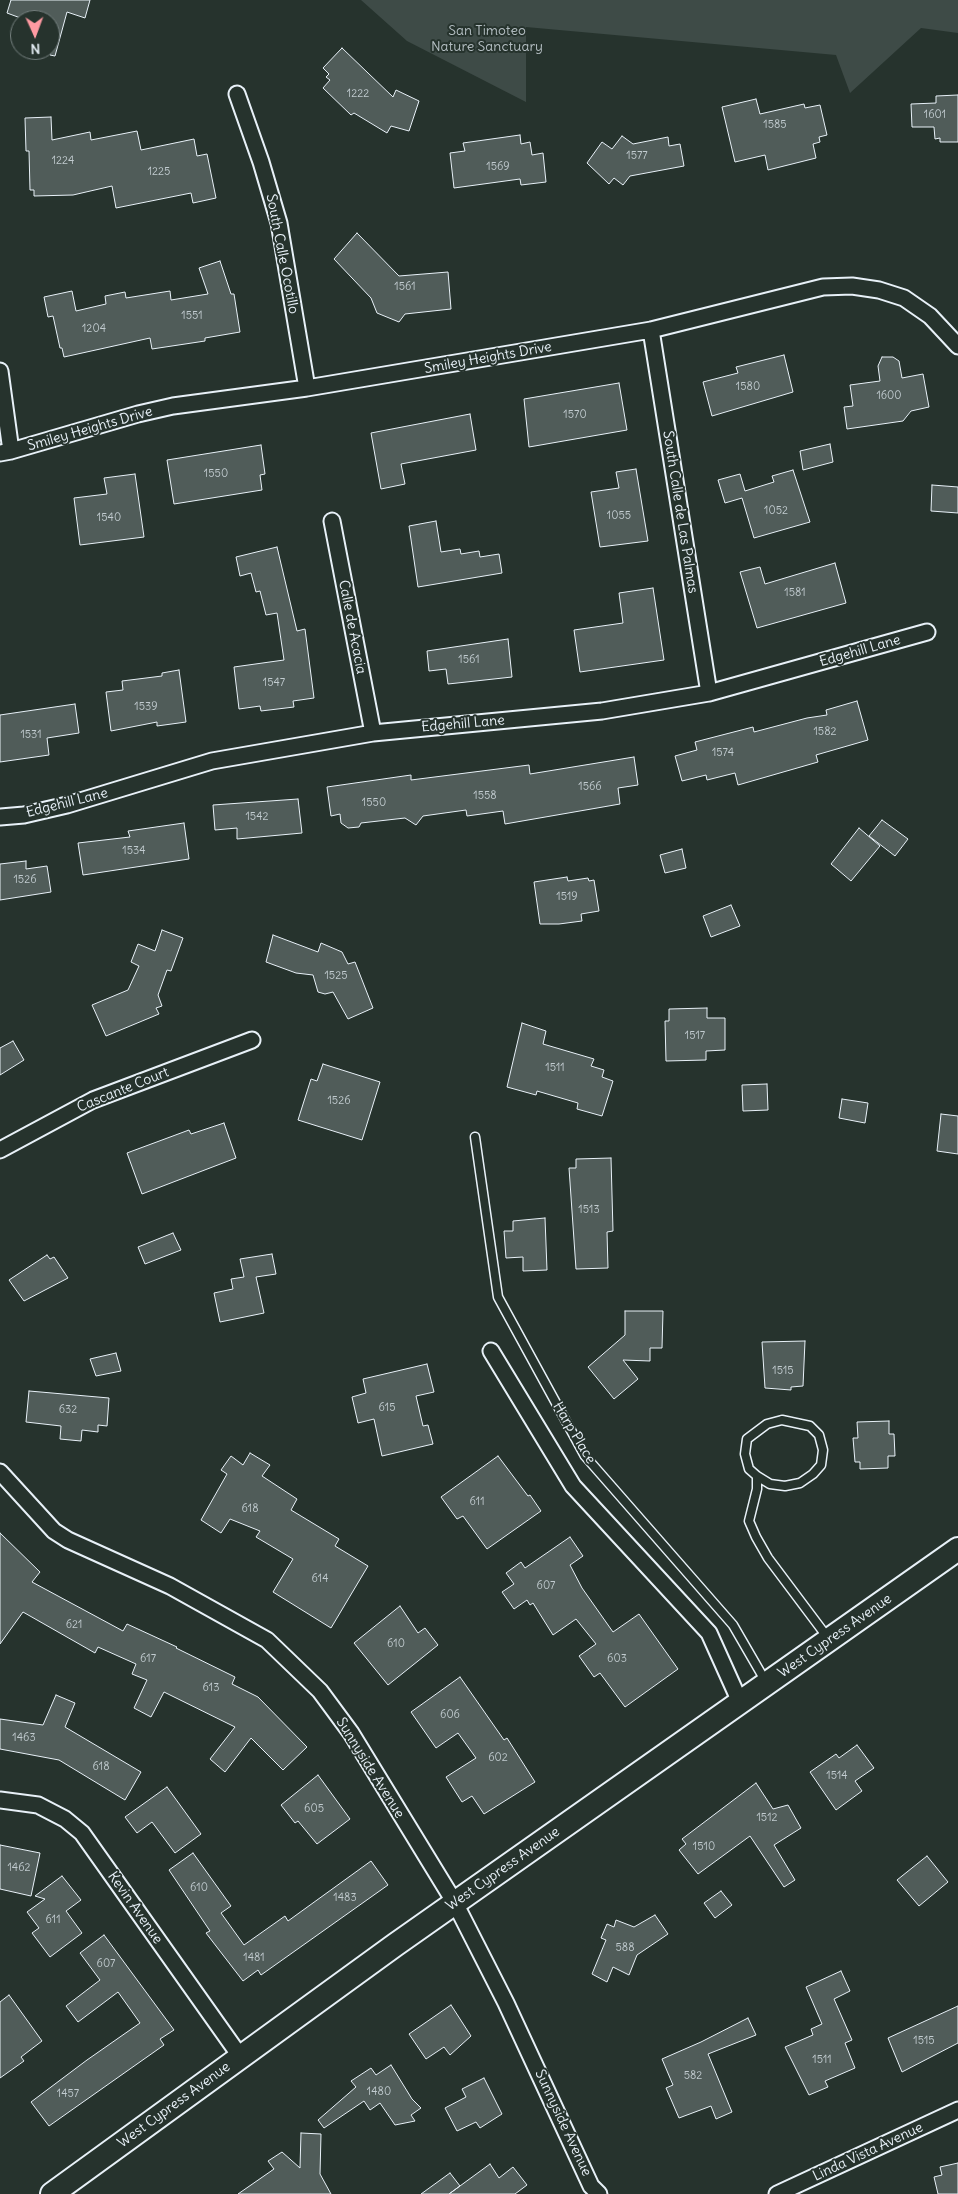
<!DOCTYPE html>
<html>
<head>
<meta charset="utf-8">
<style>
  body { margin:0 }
  #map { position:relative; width:958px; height:2194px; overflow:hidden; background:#26332d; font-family:Delius,sans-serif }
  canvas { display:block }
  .north { position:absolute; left:10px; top:10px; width:50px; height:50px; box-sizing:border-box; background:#26332d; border:1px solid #747f7e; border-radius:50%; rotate:178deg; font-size:14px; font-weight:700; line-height:20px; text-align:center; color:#e8f1f8 }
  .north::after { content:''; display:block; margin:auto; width:18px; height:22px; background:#ff9aa2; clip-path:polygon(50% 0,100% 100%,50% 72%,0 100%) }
</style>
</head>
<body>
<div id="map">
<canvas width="958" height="2194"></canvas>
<div class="north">N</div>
</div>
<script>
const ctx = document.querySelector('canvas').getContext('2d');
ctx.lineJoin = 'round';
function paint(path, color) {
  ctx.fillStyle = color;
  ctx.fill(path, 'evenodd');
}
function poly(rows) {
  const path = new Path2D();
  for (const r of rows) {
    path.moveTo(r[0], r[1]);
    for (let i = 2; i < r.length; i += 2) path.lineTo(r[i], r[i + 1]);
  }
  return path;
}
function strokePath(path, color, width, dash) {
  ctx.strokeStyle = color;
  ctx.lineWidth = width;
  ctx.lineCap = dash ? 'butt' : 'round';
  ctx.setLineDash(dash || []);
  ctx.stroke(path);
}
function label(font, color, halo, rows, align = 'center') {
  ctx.font = font + ' Delius,sans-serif';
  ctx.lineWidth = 4;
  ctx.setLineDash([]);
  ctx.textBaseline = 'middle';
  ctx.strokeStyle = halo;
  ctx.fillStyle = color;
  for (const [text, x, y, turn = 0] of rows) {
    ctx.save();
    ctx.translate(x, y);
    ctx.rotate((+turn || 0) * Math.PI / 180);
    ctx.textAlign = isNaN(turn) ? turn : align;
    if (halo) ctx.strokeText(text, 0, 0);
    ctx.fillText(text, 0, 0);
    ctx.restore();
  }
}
paint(poly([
  [361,0,958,0,958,33,921,28,850,93,836,55,526,27,526,102,407,41]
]), '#3e4b47');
const building = poly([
  [11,0,90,0,85,18,67,12,55,56,50,55,50,20,26,20,7,13,11,0],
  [342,48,393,97,396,90,419,101,409,131,391,126,387,133,354,113,351,115,323,88,330,80,326,77,329,74,323,68,342,48],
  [958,95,958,142,940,142,940,138,935,139,934,127,912,127,911,104,936,103,936,96,958,95],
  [756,99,760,114,804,104,805,108,820,105,827,135,819,137,820,142,813,144,816,158,768,170,765,155,735,162,722,107,756,99],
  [51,117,52,140,90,132,91,140,137,131,141,150,194,139,197,156,207,154,216,198,193,203,191,193,116,208,112,186,73,195,34,196,34,190,30,190,29,151,26,151,25,118,51,117],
  [520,135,521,144,530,142,532,155,543,153,546,182,521,185,520,179,454,188,450,153,465,151,463,143,520,135],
  [622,136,633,144,668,137,669,146,680,144,684,166,630,176,623,185,614,178,609,184,587,163,602,142,612,149,622,136],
  [357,233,399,276,448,272,451,309,405,314,399,322,377,313,371,298,334,259,357,233],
  [220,261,231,294,234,294,240,332,205,338,205,341,152,349,150,338,64,357,62,348,60,348,53,316,48,317,44,297,72,291,76,311,106,304,105,296,125,292,126,298,170,291,171,300,208,294,199,268,220,261],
  [784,355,793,392,712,416,703,382,738,373,736,367,784,355],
  [882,357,893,357,899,361,902,378,923,374,929,407,911,411,903,421,847,429,844,407,853,406,850,385,880,381,878,366,882,357],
  [619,383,627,430,529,447,524,399,619,383],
  [470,414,476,450,401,464,405,484,381,489,371,433,470,414],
  [830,444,833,462,803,470,800,451,830,444],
  [261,445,265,474,260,475,262,490,174,504,167,460,261,445],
  [636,469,648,541,600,547,591,492,619,488,616,472,636,469],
  [793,470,810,522,754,538,742,498,725,503,718,480,740,474,745,491,774,482,772,476,793,470],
  [135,474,144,537,80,545,74,498,107,494,104,478,135,474],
  [932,485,958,487,958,513,931,511,932,485],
  [436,521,441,552,460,549,461,554,479,551,480,557,499,554,502,573,418,587,409,526,436,521],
  [277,547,297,631,305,629,314,698,293,701,294,707,261,711,260,706,239,709,234,667,284,660,277,613,266,615,260,591,256,592,251,573,240,576,236,557,277,547],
  [835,563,846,603,757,628,740,572,760,567,765,584,835,563],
  [653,588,664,660,580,672,574,630,623,623,619,593,653,588],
  [508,639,512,677,448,684,446,669,429,671,427,651,508,639],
  [179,670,186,722,157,726,157,722,111,731,106,692,123,690,122,681,162,676,162,673,179,670],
  [857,701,868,740,816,755,818,762,738,785,735,773,707,780,706,775,682,781,675,756,697,750,695,742,753,727,754,732,807,718,827,715,826,710,857,701],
  [75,704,79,733,47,738,49,755,0,762,0,715,75,704],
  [634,757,638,785,618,788,620,804,505,824,503,811,467,816,466,810,423,816,416,825,405,818,361,823,359,827,348,828,341,823,340,814,331,816,327,787,411,775,411,780,529,765,530,774,634,757],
  [298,799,302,833,237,839,237,828,215,830,213,805,298,799],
  [882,820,908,839,895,856,869,836,882,820],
  [184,823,189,859,83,875,78,843,130,837,128,831,184,823],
  [859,828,880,846,851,881,831,864,859,828],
  [682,849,686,868,665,873,660,855,682,849],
  [26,861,26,869,47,866,51,892,0,900,0,864,26,861],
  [567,877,568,881,588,878,589,881,594,880,599,911,581,914,582,921,559,924,540,924,534,882,567,877],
  [731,905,740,926,711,937,703,916,731,905],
  [162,930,183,938,171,971,167,970,158,995,162,1006,156,1008,159,1014,106,1036,92,1005,128,990,139,966,131,962,138,944,155,951,162,930],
  [273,935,318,952,321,943,342,952,348,964,355,962,373,1008,348,1019,333,992,325,994,318,992,313,975,296,973,266,962,273,935],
  [707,1008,707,1018,725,1018,725,1050,706,1051,706,1060,666,1061,665,1021,669,1021,669,1009,707,1008],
  [522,1023,546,1031,543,1044,594,1059,591,1066,604,1070,602,1077,613,1081,602,1116,577,1109,578,1103,537,1091,536,1095,507,1087,522,1023],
  [13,1041,24,1060,0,1075,0,1048,13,1041],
  [323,1064,380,1082,362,1140,298,1120,311,1079,317,1081,323,1064],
  [767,1084,768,1110,743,1111,742,1085,767,1084],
  [842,1099,868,1103,865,1123,839,1118,842,1099],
  [941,1114,958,1116,958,1154,937,1151,941,1114],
  [224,1123,236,1158,142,1194,127,1153,189,1130,191,1134,224,1123],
  [611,1158,613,1231,607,1232,608,1268,576,1269,569,1168,576,1168,576,1159,611,1158],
  [545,1218,547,1270,523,1271,523,1257,506,1258,504,1231,513,1231,513,1221,545,1218],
  [173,1233,181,1250,145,1264,138,1247,173,1233],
  [272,1254,276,1274,256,1277,264,1313,220,1322,214,1293,233,1289,231,1279,244,1277,240,1259,272,1254],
  [47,1255,50,1259,54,1257,68,1278,24,1301,9,1280,47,1255],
  [625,1311,663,1311,662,1348,650,1348,650,1361,623,1360,638,1379,614,1399,588,1367,625,1335,625,1311],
  [805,1341,803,1386,791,1387,791,1390,765,1388,762,1342,805,1341],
  [116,1353,121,1371,96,1376,90,1359,116,1353],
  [427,1364,434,1392,416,1396,423,1426,428,1425,433,1444,382,1456,374,1419,358,1423,352,1397,366,1393,363,1379,427,1364],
  [29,1391,109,1398,107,1426,98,1425,98,1432,82,1430,81,1441,60,1439,61,1426,26,1422,29,1391],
  [889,1421,889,1434,894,1434,895,1456,888,1456,888,1468,860,1469,860,1462,855,1462,853,1438,858,1438,857,1422,889,1421],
  [250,1453,270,1465,262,1476,297,1499,291,1510,339,1539,335,1546,368,1566,331,1628,273,1592,293,1559,256,1537,260,1531,230,1519,221,1533,201,1520,227,1474,221,1470,231,1456,243,1465,250,1453],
  [498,1456,528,1496,530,1495,541,1511,487,1549,463,1516,457,1519,441,1497,498,1456],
  [0,1533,40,1572,32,1582,123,1631,127,1624,177,1647,176,1648,235,1677,232,1684,258,1697,307,1747,283,1770,251,1738,225,1772,210,1759,235,1727,164,1692,151,1717,134,1708,147,1680,132,1674,136,1664,98,1647,95,1653,23,1612,0,1644,0,1533],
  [570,1537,583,1556,570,1565,582,1588,613,1632,639,1614,678,1669,625,1707,600,1673,594,1677,579,1656,596,1644,576,1619,553,1635,533,1603,530,1605,527,1600,514,1609,502,1592,514,1584,506,1573,521,1562,525,1568,570,1537],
  [400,1606,418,1633,425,1628,438,1645,388,1685,354,1643,400,1606],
  [460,1677,504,1740,507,1738,535,1782,484,1814,472,1796,462,1802,446,1777,476,1758,458,1733,436,1748,411,1712,460,1677],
  [56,1695,75,1703,65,1727,141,1772,125,1800,59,1760,0,1749,0,1719,43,1725,56,1695],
  [857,1745,874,1768,855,1781,862,1791,836,1810,810,1772,836,1754,839,1758,857,1745],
  [318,1775,350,1819,317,1844,298,1821,295,1823,281,1805,318,1775],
  [756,1783,773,1809,788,1805,801,1828,774,1845,795,1880,784,1887,750,1836,698,1874,679,1850,686,1844,682,1839,756,1783],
  [167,1787,201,1834,175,1853,152,1822,137,1833,125,1817,167,1787],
  [0,1845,40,1853,31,1896,0,1889,0,1845],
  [193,1853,231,1906,221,1913,244,1945,285,1916,288,1921,371,1861,388,1885,261,1975,258,1970,243,1981,206,1933,210,1931,169,1870,193,1853],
  [927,1856,948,1882,919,1906,897,1880,927,1856],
  [62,1876,81,1900,66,1911,82,1933,50,1957,32,1933,39,1928,27,1912,45,1899,35,1896,62,1876],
  [721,1891,732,1905,715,1918,704,1903,721,1891],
  [655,1915,668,1934,637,1955,629,1975,613,1967,607,1982,592,1974,606,1940,601,1938,607,1924,614,1927,616,1920,634,1927,655,1915],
  [104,1935,174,2030,160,2039,164,2045,49,2126,31,2102,87,2060,140,2023,118,1992,78,2022,66,2006,100,1980,80,1953,104,1935],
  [841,1971,850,1991,834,1999,852,2040,845,2043,855,2068,825,2081,828,2087,809,2095,785,2047,813,2035,811,2029,822,2024,806,1987,841,1971],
  [9,1995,42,2041,21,2057,24,2061,0,2078,0,2002,9,1995],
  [451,2005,471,2036,450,2055,444,2047,426,2059,409,2034,451,2005],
  [958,2006,958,2043,902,2072,888,2038,958,2006],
  [748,2018,756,2035,708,2054,732,2112,716,2119,711,2106,679,2118,666,2088,673,2085,662,2059,701,2042,748,2018],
  [391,2065,412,2099,421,2108,411,2115,415,2121,395,2125,380,2103,370,2110,364,2101,324,2128,318,2120,356,2087,351,2081,371,2068,376,2075,391,2065],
  [484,2078,502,2114,480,2128,476,2122,457,2131,445,2108,466,2097,462,2089,484,2078],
  [301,2133,321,2134,320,2174,331,2194,238,2194,274,2169,268,2161,282,2152,300,2168,301,2133],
  [958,2163,958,2194,938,2194,934,2177,942,2175,940,2167,958,2163],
  [490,2164,499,2178,513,2167,527,2185,515,2194,449,2194,490,2164],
  [450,2173,460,2186,449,2194,421,2194,450,2173]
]);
paint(building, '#505c59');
strokePath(building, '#e8f1f8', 1);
const service = poly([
  [475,1137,498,1297,585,1456,733,1625,766,1682],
  [782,1420,810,1426,819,1435,823,1450,821,1465,813,1474,800,1483,785,1486,770,1484,757,1476,749,1469,745,1454,747,1439,767,1424,782,1420],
  [757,1476,757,1489,749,1521,756,1537,768,1558,828,1638]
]);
const minor = poly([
  [237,94,261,162,279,223,307,388],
  [651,330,709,693],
  [0,371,11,451],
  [0,453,11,451,138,414,173,406,307,388,651,330,823,287,852,286,879,290,904,298,930,316,958,346],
  [332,521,373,733],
  [0,817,24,815,67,805,212,761,373,733,602,711,709,693,927,632],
  [0,1150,93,1100,252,1040],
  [491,1351,573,1486,709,1633,740,1702],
  [0,1472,54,1531,68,1540,170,1586,267,1640,320,1691,351,1733,455,1903,506,2003,591,2186,599,2194],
  [0,1800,38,1805,65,1819,82,1833,240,2056],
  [777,2194,958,2110]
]);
const secondary = poly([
  [52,2194,395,1945,958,1549]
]);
strokePath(service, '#e8f1f8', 11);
strokePath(minor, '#e8f1f8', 19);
strokePath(secondary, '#e8f1f8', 26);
strokePath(service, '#26332d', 8);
strokePath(minor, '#26332d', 15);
strokePath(secondary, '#26332d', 22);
label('11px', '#c2ccd0', null, [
  ["1222",358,94],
  ["1601",935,115],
  ["1585",775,125],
  ["1577",637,156],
  ["1224",63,161],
  ["1569",498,167],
  ["1225",159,172],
  ["1561",405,287],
  ["1551",192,316],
  ["1204",94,329],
  ["1580",748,387],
  ["1600",889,396],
  ["1570",575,415],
  ["1550",216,474],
  ["1052",776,511],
  ["1055",619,516],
  ["1540",109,518],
  ["1581",795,593],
  ["1561",469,660],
  ["1547",274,683],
  ["1539",146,707],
  ["1582",825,732],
  ["1531",31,735],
  ["1574",723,753],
  ["1566",590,787],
  ["1558",485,796],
  ["1550",374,803],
  ["1542",257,817],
  ["1534",134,851],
  ["1526",25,880],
  ["1519",567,897],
  ["1525",336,976],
  ["1517",695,1036],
  ["1511",555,1068],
  ["1526",339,1101],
  ["1513",589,1210],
  ["1515",783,1371],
  ["615",387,1408],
  ["632",68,1410],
  ["611",477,1502],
  ["618",250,1509],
  ["614",320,1579],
  ["607",546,1586],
  ["621",74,1625],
  ["610",396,1644],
  ["617",148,1659],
  ["603",617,1659],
  ["613",211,1688],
  ["606",450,1715],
  ["1463",24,1738],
  ["602",498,1758],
  ["618",101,1767],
  ["1514",837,1776],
  ["605",314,1809],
  ["1512",767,1818],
  ["1510",704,1847],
  ["1462",19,1868],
  ["610",199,1888],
  ["1483",345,1898],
  ["611",53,1920],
  ["588",625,1948],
  ["1481",254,1958],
  ["607",106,1964],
  ["1515",924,2041],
  ["1511",822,2060],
  ["582",693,2076],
  ["1480",379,2092],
  ["1457",68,2094]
]);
label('14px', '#b5bfc3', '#26332d', [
  ["San Timoteo",487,31],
  ["Nature Sanctuary",487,47]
]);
label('14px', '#e8f1f8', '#26332d', [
  ["South Calle Ocotillo",282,254,79],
  ["Smiley Heights Drive",488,358,-10],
  ["Smiley Heights Drive",90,429,-16],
  ["South Calle de Las Palmas",680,512,81],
  ["Calle de Acacia",352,627,79],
  ["Edgehill Lane",860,651,-16],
  ["Edgehill Lane",463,724,-5],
  ["Edgehill Lane",67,803,-14],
  ["Cascante Court",123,1090,-22],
  ["Harp Place",574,1433,59],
  ["West Cypress Avenue",835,1636,-35],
  ["Sunnyside Avenue",370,1768,58],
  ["West Cypress Avenue",503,1869,-35],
  ["Kevin Avenue",135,1908,55],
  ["West Cypress Avenue",174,2105,-36],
  ["Sunnyside Avenue",563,2123,65],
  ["Linda Vista Avenue",868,2152,-25]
]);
</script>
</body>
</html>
